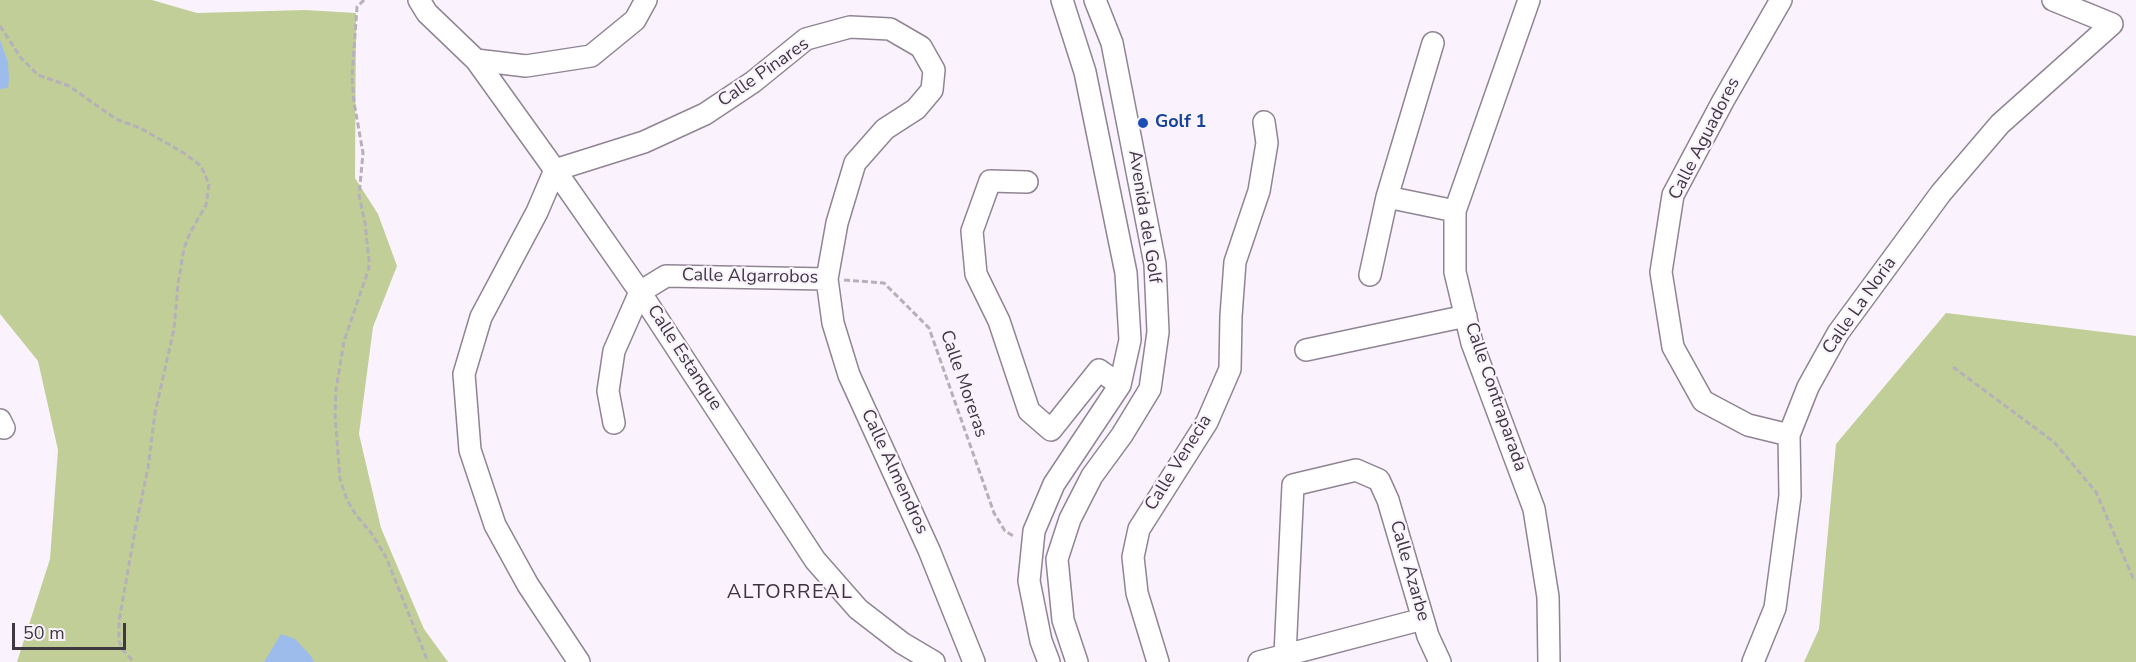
<!DOCTYPE html>
<html>
<head>
<meta charset="utf-8">
<style>
  body { margin:0 }
  #map { position:relative; width:2136px; height:662px; overflow:hidden; background:#faf3fd; font-family:"Nunito Sans",sans-serif }
  canvas { display:block }
  .scale { position:absolute; left:12px; top:623px; width:114px; height:27px; box-sizing:border-box; border:3px solid #3e3940; border-top:0; padding-left:8px; font-size:18px; line-height:21px; white-space:nowrap; color:#3e3940; -webkit-text-stroke:4px #faf3fd; paint-order:stroke }
</style>
</head>
<body>
<div id="map">
<canvas width="2136" height="662"></canvas>
<div class="scale">50 m</div>
</div>
<script>
const ctx = document.querySelector('canvas').getContext('2d');
ctx.lineJoin = 'round';
function paint(path, color) {
  ctx.fillStyle = color;
  ctx.fill(path, 'evenodd');
}
function poly(rows) {
  const path = new Path2D();
  for (const r of rows) {
    path.moveTo(r[0], r[1]);
    for (let i = 2; i < r.length; i += 2) path.lineTo(r[i], r[i + 1]);
  }
  return path;
}
function strokePath(path, color, width, dash) {
  ctx.strokeStyle = color;
  ctx.lineWidth = width;
  ctx.lineCap = dash ? 'butt' : 'round';
  ctx.setLineDash(dash || []);
  ctx.stroke(path);
}
function label(font, color, halo, rows, align = 'center') {
  ctx.font = font + ' "Nunito Sans",sans-serif';
  ctx.lineWidth = 4.5;
  ctx.setLineDash([]);
  ctx.textBaseline = 'middle';
  ctx.strokeStyle = halo;
  ctx.fillStyle = color;
  for (const [text, x, y, turn = 0] of rows) {
    ctx.save();
    ctx.translate(x, y);
    ctx.rotate((+turn || 0) * Math.PI / 180);
    ctx.textAlign = isNaN(turn) ? turn : align;
    if (halo) ctx.strokeText(text, 0, 0);
    ctx.fillText(text, 0, 0);
    ctx.restore();
  }
}
paint(poly([
  [0,0,152,0,197,13,305,10,356,13,355,178,378,214,397,266,373,327,359,434,381,528,424,629,448,662,17,662,50,559,58,450,38,361,0,314],
  [1946,313,2136,336,2136,662,1804,662,1819,629,1836,444]
]), '#c1ce98');
paint(poly([
  [0,40,8,62,9,79,8,88,0,89],
  [281,634,295,639,311,656,314,662,264,662]
]), '#9dbcec');
const minor = poly([
  [419,0,427,13,476,60,555,170,640,292,815,560,858,609,902,643,934,662],
  [1529,0,1455,211,1455,272,1472,343,1534,509,1548,597,1549,662],
  [1781,0,1723,101,1673,195,1661,272,1673,347,1703,401,1748,425,1789,435],
  [476,60,526,66,591,56,635,20,646,0],
  [1027,182,990,181,972,231,976,274,999,321,1029,411,1051,430,1099,370,1120,385],
  [1387,197,1455,211],
  [1370,275,1387,197,1433,43],
  [640,292,666,276,827,279],
  [1306,350,1466,316],
  [0,420,4,428],
  [614,423,608,391,614,351,640,292],
  [1285,655,1293,485,1356,470,1379,480,1388,500,1428,636,1440,662],
  [579,662,528,585,495,525,470,450,464,374,481,317,537,212,555,170,644,142,705,114,753,82,806,39,850,27,890,29,921,47,934,70,932,90,916,109,885,129,855,163,837,223,827,279,833,323,849,375,929,550,974,662],
  [1049,662,1041,641,1029,581,1034,531,1054,484,1120,385,1130,340,1126,273,1085,72,1062,0],
  [1077,662,1063,620,1057,559,1070,519,1092,476,1122,435,1150,389,1158,332,1155,264,1112,43,1095,0],
  [1158,662,1137,593,1133,557,1139,529,1207,422,1230,369,1231,316,1235,262,1259,191,1267,143,1264,122],
  [1259,662,1423,619],
  [1753,662,1775,608,1790,496,1789,435,1808,387,1838,333,1941,193,2000,124,2112,24,2053,0]
]);
strokePath(minor, '#908494', 24);
strokePath(poly([
  [364,0,357,7,352,78,354,102,363,153,359,196,365,223,369,260,369,268,344,341,336,390,335,415,340,479,347,500,356,515,372,534,386,557,428,662],
  [0,26,21,58,38,75,69,86,116,119,140,128,184,153,201,166,209,184,206,205,190,233,184,248,178,284,174,329,155,413,148,468,136,525,119,621,119,641,122,649,134,662],
  [844,280,884,283,929,328,994,513,1005,531,1015,537],
  [1953,367,2054,442,2096,492,2133,578,2136,580]
]), '#b6b0b9', 3, [6, 3]);
strokePath(minor, '#fff', 21);
for (const [x, y, r, color] of [
  [1143,123,6,"#1a4fb4"]
]) {
  const dot = new Path2D();
  dot.arc(x, y, r, 0, 2 * Math.PI);
  ctx.fillStyle = color;
  ctx.fill(dot);
  strokePath(dot, '#faf3fd', 2);
}
label('18px', '#3e3940', '#faf3fd', [
  ["Calle Pinares",764,73,-35],
  ["Calle Aguadores",1705,139,-63],
  ["Avenida del Golf",1144,217,81],
  ["Calle Algarrobos",750,277,1],
  ["Calle La Noria",1860,306,-55],
  ["Calle Estanque",684,358,57],
  ["Calle Moreras",963,384,71],
  ["Calle Contraparada",1495,397,71],
  ["Calle Venecia",1179,463,-58],
  ["Calle Almendros",894,472,65],
  ["Calle Azarbe",1409,571,74]
]);
label('bold 18px', '#164399', '#faf3fd', [
  ["Golf 1",1155,123]
], 'left');
ctx.letterSpacing = '1.5px';
label('20px', '#3c3240', '#faf3fd', [
  ["ALTORREAL",790,593]
]);
ctx.letterSpacing = '0px';
</script>
</body>
</html>
